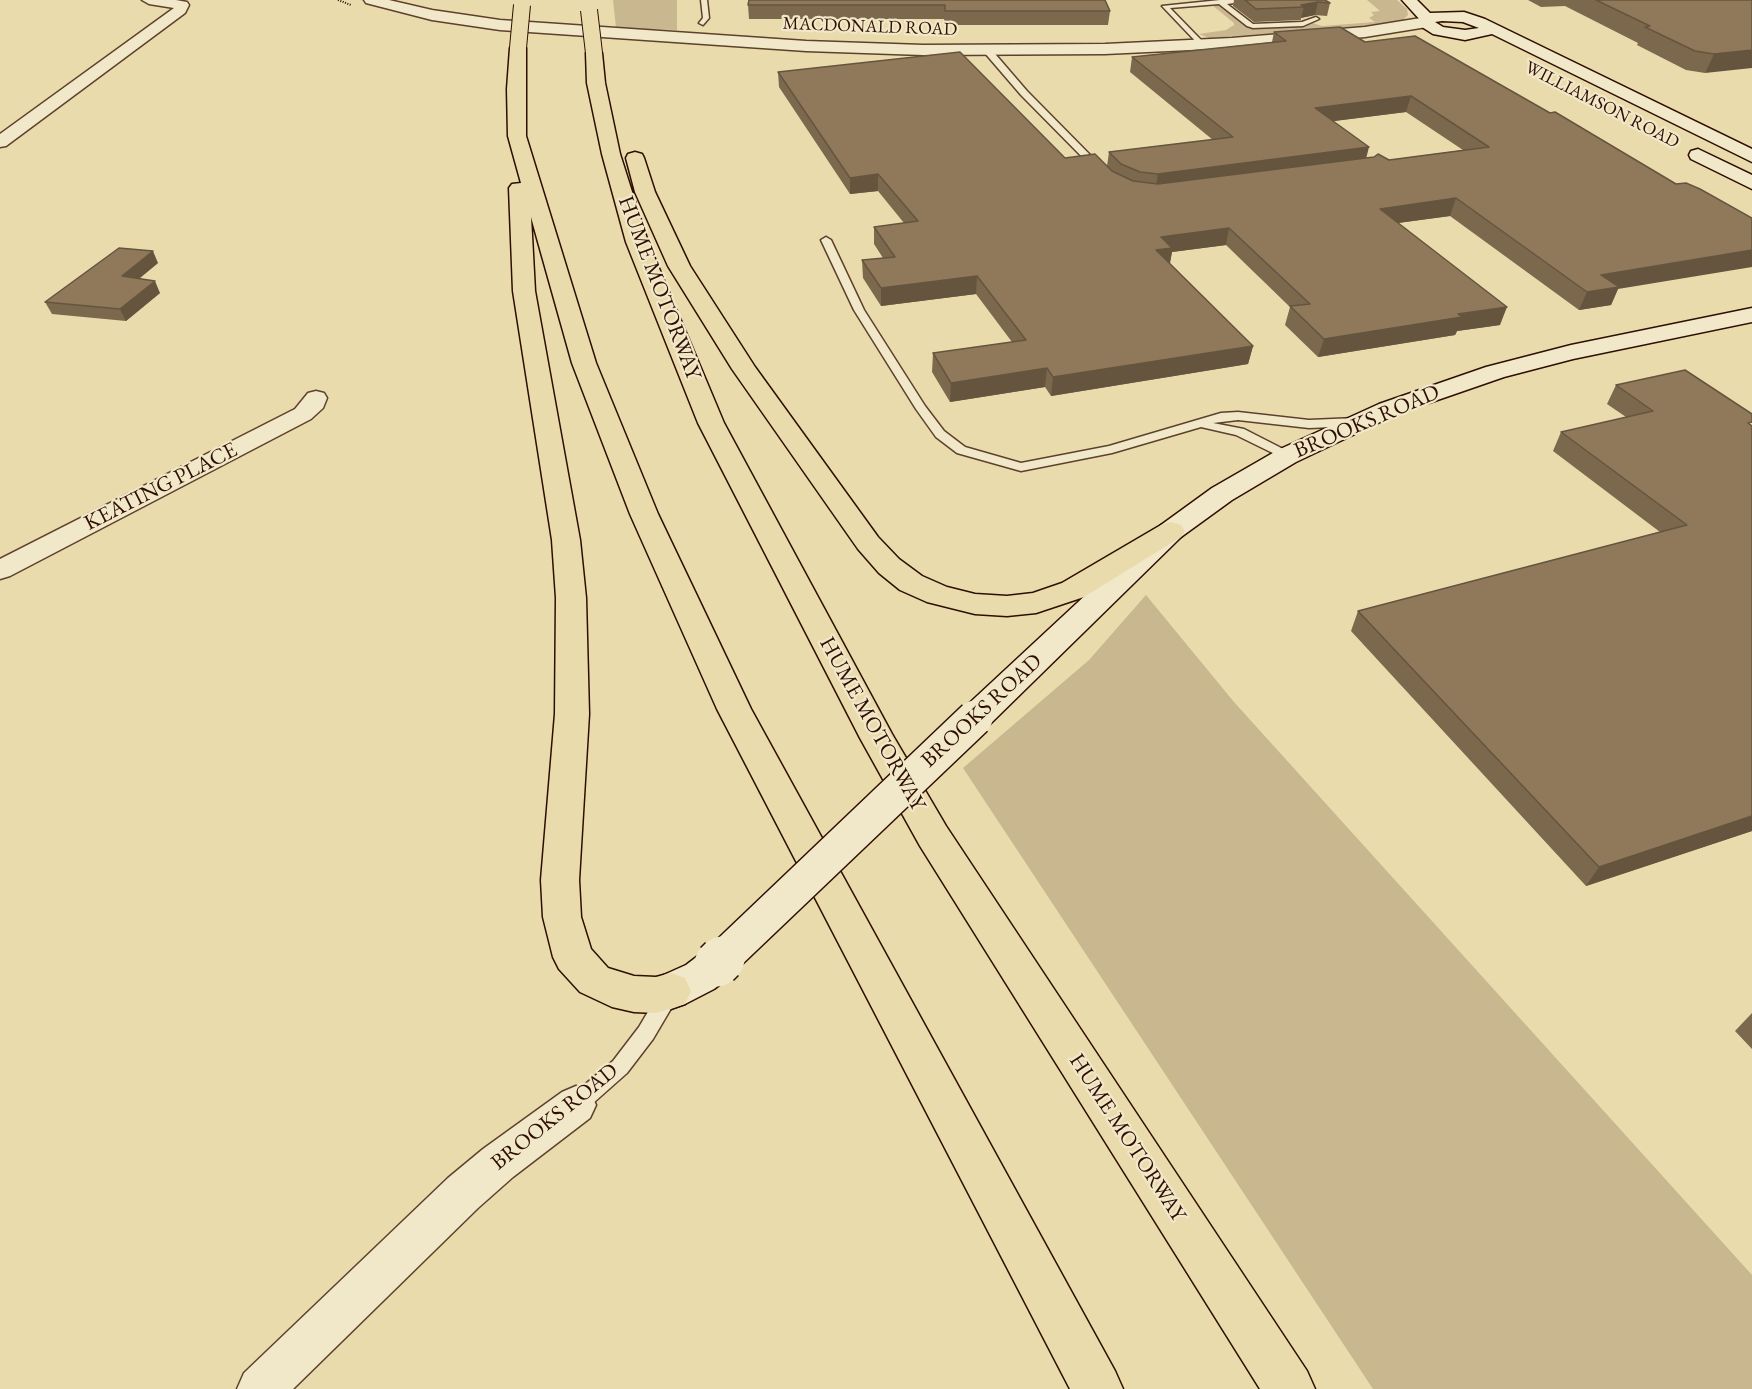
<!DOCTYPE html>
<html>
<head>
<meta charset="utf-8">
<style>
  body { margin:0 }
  canvas { display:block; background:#e9dbac }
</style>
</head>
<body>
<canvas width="1752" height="1389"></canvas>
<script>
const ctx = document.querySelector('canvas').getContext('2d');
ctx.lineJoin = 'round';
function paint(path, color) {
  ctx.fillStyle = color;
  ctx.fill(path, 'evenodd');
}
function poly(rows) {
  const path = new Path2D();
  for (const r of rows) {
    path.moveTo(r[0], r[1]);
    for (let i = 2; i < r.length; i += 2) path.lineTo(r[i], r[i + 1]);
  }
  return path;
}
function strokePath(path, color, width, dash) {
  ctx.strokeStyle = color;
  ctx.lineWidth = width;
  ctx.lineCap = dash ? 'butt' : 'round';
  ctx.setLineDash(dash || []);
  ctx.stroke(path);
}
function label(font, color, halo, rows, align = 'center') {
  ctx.font = font + ' "EB Garamond",serif';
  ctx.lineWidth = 4.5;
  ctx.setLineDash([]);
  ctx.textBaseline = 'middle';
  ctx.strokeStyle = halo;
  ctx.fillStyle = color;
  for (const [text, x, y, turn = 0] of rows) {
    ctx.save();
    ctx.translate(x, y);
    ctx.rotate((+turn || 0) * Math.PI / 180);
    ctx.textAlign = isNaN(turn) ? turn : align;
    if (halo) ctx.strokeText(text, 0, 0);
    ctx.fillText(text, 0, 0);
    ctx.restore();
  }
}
paint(poly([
  [613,0,677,0,677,30,616,28],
  [1367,0,1397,0,1407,9,1408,15,1402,21,1380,25,1209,38,1199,34,1226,30,1234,25,1234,23,1212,5,1216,4,1245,26,1253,29,1313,23,1322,26,1375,22,1369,18,1374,15,1371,12,1380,11],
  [1146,595,1234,702,1752,1275,1752,1389,1373,1389,963,768,1089,660]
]), '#c9b88f');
const service = poly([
  [701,0,707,0,709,18,703,25,699,23,703,18,701,0],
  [1220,0,1258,0,1227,4,1253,24,1302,22,1316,17,1319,19,1303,26,1253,28,1247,26,1219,4,1170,8,1204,43,1201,47,1162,6,1220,0],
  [984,48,990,48,1027,91,1101,166,1101,170,1095,170,1021,95,984,52,984,48],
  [826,237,831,240,864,310,925,406,944,431,965,447,1021,463,1109,446,1221,413,1238,412,1309,420,1356,418,1362,422,1356,426,1309,428,1238,420,1213,423,1244,429,1291,453,1291,459,1287,460,1236,435,1201,427,1112,453,1021,471,957,453,936,437,916,409,854,310,821,240,826,237],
  [669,986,676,988,678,994,676,1000,653,1039,627,1073,583,1112,576,1114,569,1112,566,1105,569,1098,613,1061,639,1027,662,988,669,986]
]);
const minor = poly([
  [142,0,176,0,187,2,189,5,185,13,6,146,0,147,0,134,174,8,149,4,142,0],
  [316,391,324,393,327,398,323,408,311,419,10,576,0,579,0,559,295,409,308,393,316,391],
  [576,1086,590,1092,596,1105,590,1118,513,1177,478,1208,293,1389,237,1389,244,1373,448,1178,483,1149,562,1092,576,1086]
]);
const tertiary = poly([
  [364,0,389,0,432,10,500,20,806,41,923,45,1105,44,1232,38,1365,27,1427,17,1435,22,1427,27,1365,37,1232,48,1105,54,923,55,806,51,500,30,432,20,366,3,364,0]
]);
const secondary = poly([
  [1402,0,1417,0,1430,13,1464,12,1485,19,1752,149,1752,162,1492,34,1465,40,1433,34,1422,27,1421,21,1402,0],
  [1442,21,1463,22,1479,28,1465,30,1443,27,1435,22,1442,21],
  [1698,149,1752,175,1752,189,1691,159,1689,155,1691,151,1698,149],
  [1752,308,1752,322,1573,359,1504,377,1397,414,1296,462,1232,500,1181,537,987,727,975,730,963,727,958,718,963,709,1161,525,1212,488,1278,450,1379,404,1486,367,1571,345,1752,308],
  [717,947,731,952,737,964,731,976,714,989,685,1004,671,1009,657,1004,651,991,657,978,686,965,703,952,717,947]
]);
const motorway = poly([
  [518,43,526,48,526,136,596,363,658,514,751,709,1115,1371,1123,1389,1070,1389,717,709,630,514,572,363,531,217,535,291,580,540,586,598,589,714,579,880,581,917,591,949,608,968,634,976,656,977,671,973,685,978,691,991,685,1004,656,1013,634,1012,612,1007,580,992,559,969,553,957,543,917,541,880,555,714,556,598,552,540,513,291,509,188,512,184,521,183,508,136,507,89,510,48,518,43],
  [594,48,602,53,605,83,620,154,648,242,724,423,892,734,946,826,1307,1371,1315,1389,1260,1389,920,846,860,738,698,423,626,242,602,154,587,83,586,53,594,48],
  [635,152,642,154,644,158,655,192,690,266,755,367,878,537,899,559,922,576,947,587,975,594,1007,596,1033,593,1062,583,1161,525,1171,522,1181,525,1185,531,1181,537,1084,597,1036,613,1007,616,975,614,927,602,900,590,879,573,858,549,732,369,668,266,635,192,626,158,628,154,635,152]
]);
strokePath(service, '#5e412c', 3);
strokePath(minor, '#5e412c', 3);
strokePath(tertiary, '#5e412c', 3);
strokePath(secondary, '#2f0e02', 3);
strokePath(motorway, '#2f0e02', 3);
strokePath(poly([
  [338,0,351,5]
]), '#2f0e02', 2, [1, 1.5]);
paint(service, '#f1e8c9');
paint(minor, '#f1e8c9');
paint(tertiary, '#f1e8c9');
paint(secondary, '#f1e8c9');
paint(motorway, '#e9dbac');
const secondaryBridgeFar1 = poly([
  [720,961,975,718]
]);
const secondaryBridge = poly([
  [717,964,722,959]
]);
const motorwayBridge = poly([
  [589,10,594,53],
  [518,48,522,5]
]);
strokePath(secondaryBridgeFar1, '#2f0e02', 38, []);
strokePath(secondaryBridge, '#2f0e02', 48, []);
strokePath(motorwayBridge, '#2f0e02', 18, []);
strokePath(secondaryBridgeFar1, '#f1e8c9', 35);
strokePath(secondaryBridge, '#f1e8c9', 45);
strokePath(motorwayBridge, '#e9dbac', 16);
paint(poly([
  [1105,0,1110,11,1108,25,945,25,944,19,749,19,748,5],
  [1234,0,1325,0,1330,3,1327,16,1315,15,1301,18,1301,20,1254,22,1233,6],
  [1528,0,1752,0,1705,73,1686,70,1637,45,1638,43,1565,6,1541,7],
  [1274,32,1365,42,1415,36,1618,289,1611,305,1579,310,1450,216,1398,223,1500,325,1457,331,1455,335,1318,357,1285,325,1290,307,1226,245,1172,252,1170,264,1253,346,1248,364,1051,396,1045,387,950,402,932,372,933,353,1012,342,976,294,881,306,863,278,862,260,883,258,874,244,874,227,904,223,878,191,850,194,779,87,778,72,1065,158,1107,166,1109,152,1213,140,1130,72,1132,57,1272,42],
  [1406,112,1463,150,1389,160,1366,158,1333,121],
  [158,263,139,279,160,293,126,321,52,314,45,302],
  [1685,370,1752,831,1586,886,1351,631,1358,611,1660,532,1553,451,1561,432,1626,417,1607,404,1616,385],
  [1752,1013,1752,1049,1735,1031]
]), '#7c684d');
paint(poly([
  [1318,2,1315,15,1301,18,1304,7,1301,5],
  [1752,50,1752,68,1705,73,1714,54],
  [1411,96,1406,112,1311,124,1315,108],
  [1369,147,1365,163,1155,191,1158,174],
  [878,174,878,191,850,194,850,178],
  [1456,198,1450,216,1375,226,1380,209],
  [1229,228,1226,245,1172,252,1169,266,1156,250,1161,237],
  [1752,250,1752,267,1618,289,1611,305,1579,310,1587,292,1601,275],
  [153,251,158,263,127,288,122,276],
  [977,276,976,294,881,306,881,288],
  [155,281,160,293,126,321,120,309],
  [1507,307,1500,325,1457,331,1455,335,1318,357,1324,339,1458,314],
  [1253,346,1248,364,1051,396,1053,377],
  [1047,368,1045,387,950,402,951,383],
  [1752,816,1752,831,1586,886,1599,867]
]), '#65553f');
const building = poly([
  [749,0,1105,0,1110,11,945,11,945,5,748,5,749,0],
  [1245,0,1325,0,1330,3,1318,2,1301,5,1304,7,1256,9,1245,0],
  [1596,0,1752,0,1752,50,1714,54,1695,51,1645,27,1650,26,1596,0],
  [1340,27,1365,42,1415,36,1550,113,1555,112,1676,184,1686,183,1700,189,1752,218,1752,250,1601,275,1619,287,1587,292,1456,198,1380,209,1507,307,1458,314,1462,317,1324,339,1290,306,1310,304,1229,228,1161,237,1172,248,1156,250,1253,346,1053,377,1047,368,951,383,933,353,1026,340,977,276,881,288,862,260,895,257,874,227,918,221,878,174,850,178,778,72,960,52,1065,158,1095,154,1112,171,1133,181,1158,184,1374,157,1378,154,1389,160,1489,147,1411,96,1315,108,1369,147,1158,174,1140,172,1121,164,1109,152,1233,137,1132,57,1286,41,1274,32,1340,27],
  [119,248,153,251,122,276,155,281,120,309,45,302,119,248],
  [1685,370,1752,414,1752,422,1748,423,1752,426,1752,816,1599,867,1358,611,1687,525,1561,432,1653,411,1616,385,1685,370]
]);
paint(building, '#90795a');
strokePath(building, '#65553f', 1.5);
label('18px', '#2f0e02', '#f1e8c9', [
  ["MACDONALD ROAD",870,27,2],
  ["WILLIAMSON ROAD",1602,105,27]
]);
label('22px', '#2f0e02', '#f1e8c9', [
  ["HUME MOTORWAY",659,288,69],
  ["BROOKS ROAD",1367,422,-23],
  ["KEATING PLACE",161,487,-27],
  ["BROOKS ROAD",982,711,-43],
  ["HUME MOTORWAY",872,724,61],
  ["BROOKS ROAD",555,1117,-39],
  ["HUME MOTORWAY",1127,1138,57]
]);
</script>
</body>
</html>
